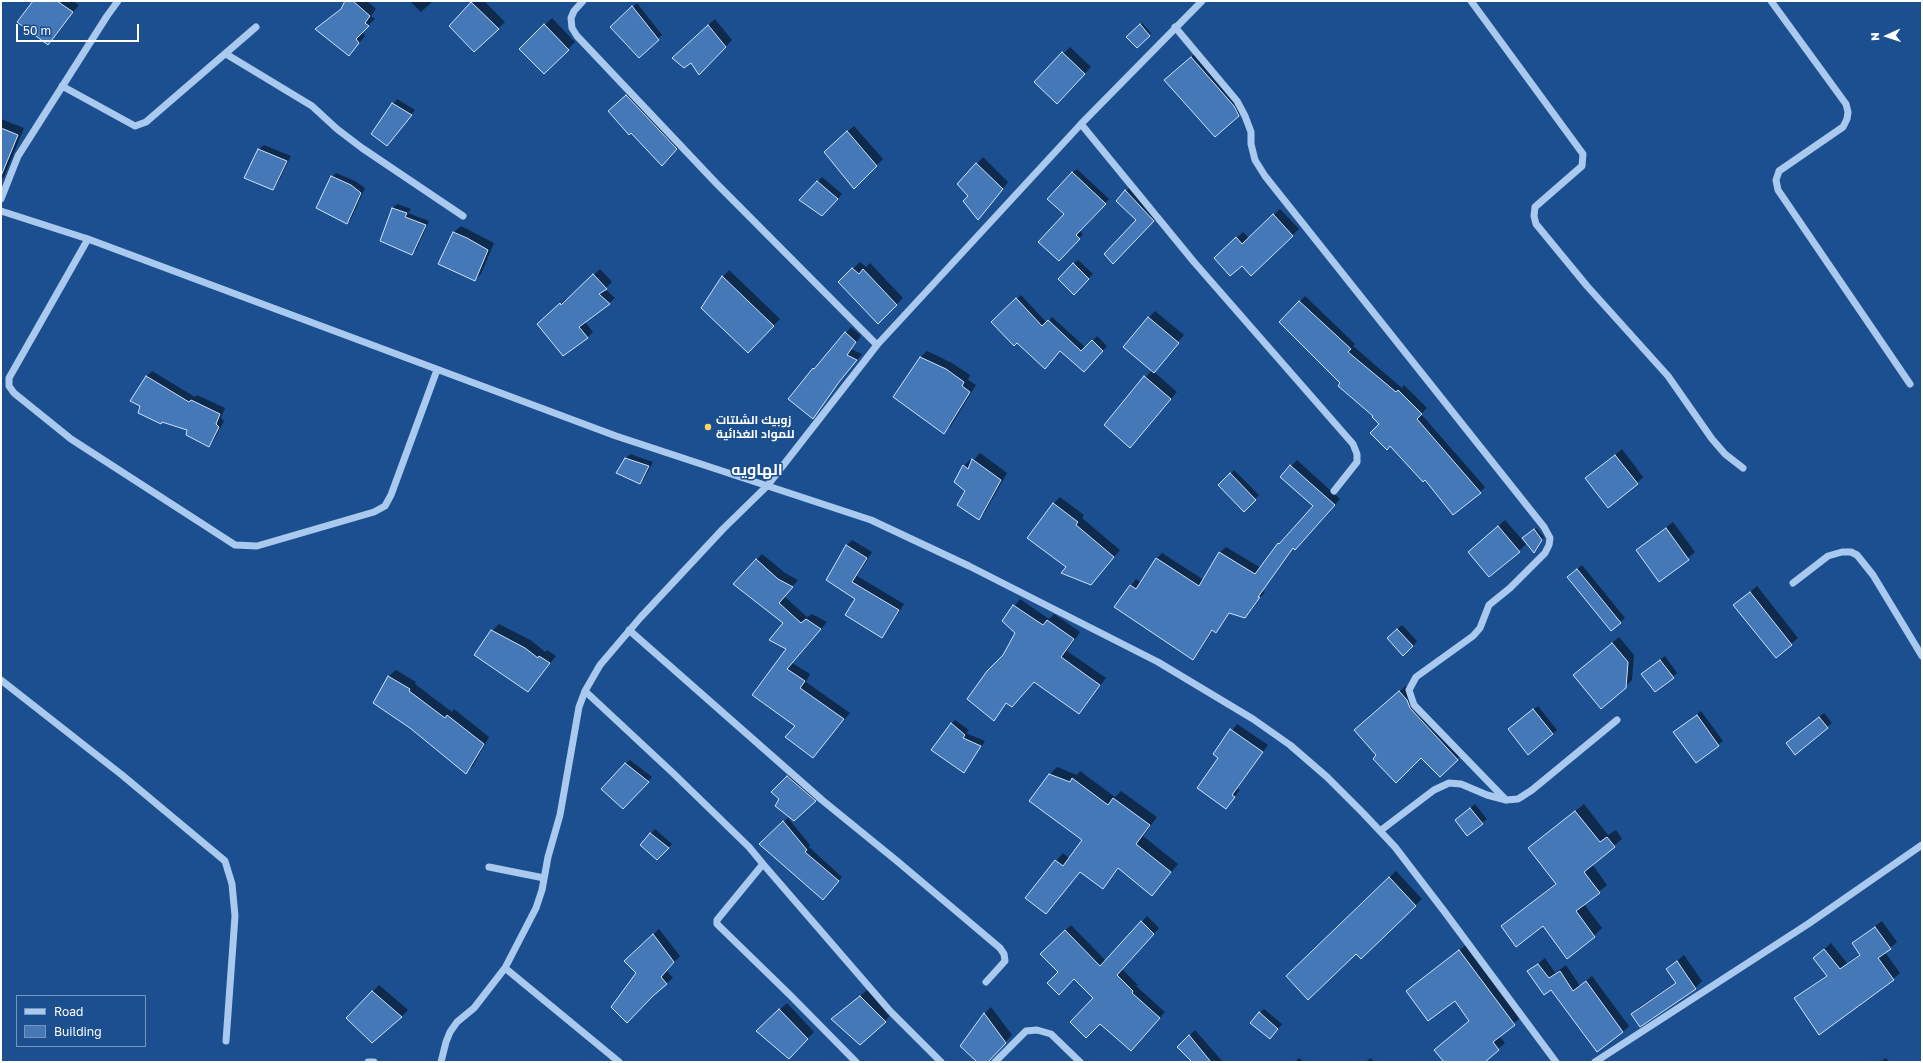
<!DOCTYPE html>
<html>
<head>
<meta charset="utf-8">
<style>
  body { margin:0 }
  #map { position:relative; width:1923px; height:1063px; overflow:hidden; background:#1b4f8f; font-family:"Golos Text",sans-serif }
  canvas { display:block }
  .frame { position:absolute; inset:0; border:2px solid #fff; pointer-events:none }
  .legend { position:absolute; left:16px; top:995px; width:130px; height:52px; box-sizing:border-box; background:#1b4f8f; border:1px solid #7695bc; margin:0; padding:5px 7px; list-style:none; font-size:12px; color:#fff }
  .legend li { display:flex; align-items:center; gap:8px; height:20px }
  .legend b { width:20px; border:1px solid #7695bc }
  .north { position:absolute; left:1867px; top:16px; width:40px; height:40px; -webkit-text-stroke:3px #1b4f8f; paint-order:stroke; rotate:267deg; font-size:11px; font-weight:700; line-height:16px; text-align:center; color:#fff }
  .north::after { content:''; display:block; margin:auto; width:14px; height:18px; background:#fff; clip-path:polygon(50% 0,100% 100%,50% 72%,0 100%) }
  .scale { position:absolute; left:16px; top:24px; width:123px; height:18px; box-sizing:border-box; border:2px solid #fff; border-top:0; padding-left:5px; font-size:12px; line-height:14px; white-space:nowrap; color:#fff; -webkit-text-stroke:3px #1b4f8f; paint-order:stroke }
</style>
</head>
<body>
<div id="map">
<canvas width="1923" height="1063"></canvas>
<div class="frame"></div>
<ul class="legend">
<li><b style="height:5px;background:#a9c9ee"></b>Road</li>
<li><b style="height:11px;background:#4478b7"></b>Building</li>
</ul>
<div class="north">N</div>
<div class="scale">50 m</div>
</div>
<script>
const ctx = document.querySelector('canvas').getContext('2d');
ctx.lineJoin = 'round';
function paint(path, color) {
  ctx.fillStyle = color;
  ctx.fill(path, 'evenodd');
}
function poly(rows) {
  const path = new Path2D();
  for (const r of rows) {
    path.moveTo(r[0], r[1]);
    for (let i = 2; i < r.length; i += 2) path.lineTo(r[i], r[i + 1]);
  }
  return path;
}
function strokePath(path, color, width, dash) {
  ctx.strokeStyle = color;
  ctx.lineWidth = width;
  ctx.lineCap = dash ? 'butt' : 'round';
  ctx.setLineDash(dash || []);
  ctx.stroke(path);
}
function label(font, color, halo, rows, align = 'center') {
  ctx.font = font + ' "Golos Text",Cairo,sans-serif';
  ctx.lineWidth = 3;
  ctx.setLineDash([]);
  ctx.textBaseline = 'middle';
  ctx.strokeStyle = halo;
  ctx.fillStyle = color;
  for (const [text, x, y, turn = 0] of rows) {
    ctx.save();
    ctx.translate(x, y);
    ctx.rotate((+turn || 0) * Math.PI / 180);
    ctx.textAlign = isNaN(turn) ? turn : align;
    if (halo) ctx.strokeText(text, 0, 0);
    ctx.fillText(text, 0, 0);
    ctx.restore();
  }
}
paint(poly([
  [34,1,73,1,79,5,48,43],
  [346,1,367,1,376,9,371,16,375,19,362,31,365,36,349,55,317,29,343,7],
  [410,1,433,1,421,12],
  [473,1,484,1,505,22,474,51,450,26],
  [637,3,662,35,658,39,612,27],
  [552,18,575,42,544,73,520,49],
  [715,19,732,40,699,74,691,62,680,51],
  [1142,23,1151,33,1137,47,1128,37],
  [1070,47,1091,67,1057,103,1036,82],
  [1198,51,1240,99,1245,109,1215,136,1172,73],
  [630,91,681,145,667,161,614,106],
  [397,99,415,110,391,140,373,134],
  [1,119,24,128,4,177,1,180],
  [854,126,883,159,854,187,832,145],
  [264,145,291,156,277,184,273,188,246,177,259,149],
  [983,157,1008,182,984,212,959,184],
  [1077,169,1109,199,1079,230,1083,234,1059,260,1072,173],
  [336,173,355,181,365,188,351,219,347,223,332,177],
  [822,177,842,194,822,215,801,200],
  [1132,185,1160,214,1113,262,1138,220,1117,201],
  [397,204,411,209,408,213,429,221,416,250,412,254,393,208],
  [1280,209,1299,229,1251,274,1242,264,1222,252,1243,232,1249,238],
  [461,226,494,243,481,274,475,280,439,263,454,232],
  [1078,260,1093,274,1074,293,1059,279],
  [860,262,866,267,870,263,903,298,885,316,840,282],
  [600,269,612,282,605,289,615,298,585,322,593,332,587,338,544,318,566,299,567,300],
  [729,270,780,319,748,351,702,308,723,277],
  [1021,295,1047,323,1052,317,1086,348,1097,336,1107,346,1088,367,1061,350,1017,342,993,322],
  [1305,296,1355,344,1353,346,1402,388,1404,385,1427,408,1421,414,1485,487,1480,492,1380,424,1375,416,1281,322],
  [1155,311,1184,335,1153,371,1177,392,1137,440,1105,425,1152,370,1124,346],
  [851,327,861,336,851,349,862,354,844,375,813,417,813,368,820,364],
  [927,351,952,363,970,375,968,380,976,385,951,426,944,432,920,358],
  [152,371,195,397,197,395,225,408,221,418,224,421,214,440,209,446,188,429,132,401,147,376],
  [1622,449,1643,477,1637,483,1586,478],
  [980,453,1007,473,985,512,979,519,967,490,955,481,964,466,971,459,973,461],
  [630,454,653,462,644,479,640,483,626,458],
  [1297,460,1340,499,1301,543,1294,547,1262,591,1265,592,1245,617,1230,612,1221,626,1216,631,1213,630,1199,652,1193,658,1115,607,1136,579,1141,583,1156,559,1162,553,1204,580,1220,552,1226,547,1261,568,1279,544,1314,506,1282,476],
  [1234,470,1259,495,1244,510,1219,485],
  [1060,497,1084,515,1082,518,1120,550,1097,577,1067,567,1053,504],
  [1505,520,1526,544,1519,551,1476,546],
  [1673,522,1695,552,1660,581,1637,550],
  [1536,528,1544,537,1536,550,1525,536],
  [852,540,872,552,857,576,904,604,887,631,882,636,856,598,828,579,847,545],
  [762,554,785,573,798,580,784,596,807,617,812,614,827,622,792,663,810,674,806,682,850,713,813,757,797,726,754,695,787,649,785,622,756,560],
  [1582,565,1625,618,1611,630,1572,573],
  [1757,586,1798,638,1776,657,1735,605],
  [1020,599,1049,619,1054,614,1080,632,1067,651,1106,678,1079,713,1034,681,1007,702,994,719,1004,655,1017,633,1003,621],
  [499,624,532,641,545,652,547,650,556,656,528,691,492,631],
  [1402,625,1417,641,1413,646,1392,634],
  [1619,637,1634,655,1632,680,1625,687,1581,669],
  [1665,656,1677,673,1673,677,1647,670],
  [396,670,416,682,415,684,452,712,454,709,489,737,473,766,466,772,411,727,374,702,389,676],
  [1406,686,1413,694,1416,703,1463,753,1440,776,1421,757,1377,755,1361,724],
  [1538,706,1557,730,1553,734,1514,725],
  [1701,711,1723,741,1696,762,1675,732],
  [1824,713,1832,723,1795,753,1791,739],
  [955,720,969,730,966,733,985,741,964,772,951,724],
  [1237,724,1268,745,1237,789,1240,790,1226,807,1219,758,1214,754],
  [630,760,652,777,623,808,625,764],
  [1057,767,1077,775,1080,771,1115,797,1121,791,1157,817,1143,836,1178,864,1152,894,1119,868,1103,887,1081,871,1046,913,1027,897,1056,861,1063,853,1070,859,1083,840,1050,774],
  [792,772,819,796,794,820,780,798,772,792],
  [1475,804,1487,819,1467,834,1461,816],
  [1584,804,1608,835,1616,830,1622,839,1592,864,1607,885,1584,904,1602,928,1594,936,1543,925,1502,926,1556,883,1529,848],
  [788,818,810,845,809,847,842,877,827,894,760,844],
  [655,829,672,844,657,859,641,845],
  [1396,871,1422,899,1361,958,1356,953,1287,976],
  [1147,916,1159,928,1122,969,1138,985,1136,986,1165,1012,1136,1044,1074,978,1059,972,1041,954,1071,925,1106,961],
  [1882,921,1897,942,1885,952,1900,973,1893,979,1796,998,1828,974,1821,952,1831,943,1847,963,1861,953,1853,943],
  [659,929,680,956,666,970,673,978,653,994,637,973,632,955],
  [1466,945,1520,1018,1499,1036,1505,1043,1483,1062,1445,1062,1435,1050,1470,1020,1455,1000,1407,991],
  [1684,955,1702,981,1695,988,1632,1014,1639,1007,1677,982,1668,969],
  [1545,958,1555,973,1566,965,1580,986,1592,976,1629,1026,1623,1032,1551,989,1529,971],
  [379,985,408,1010,401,1017,348,1018],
  [867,990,891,1014,885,1021,833,1019],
  [787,1003,814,1032,789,1057,758,1031],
  [991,1007,1012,1035,986,1062,978,1062,984,1014],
  [1264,1009,1282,1024,1274,1034,1260,1013],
  [1195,1030,1223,1062,1192,1062,1178,1047],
  [1299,1058,1304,1062,1295,1062],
  [1371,1058,1374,1062,1365,1062],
  [1886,1058,1889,1062,1880,1062]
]), '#0007');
const building = poly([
  [33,1,57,1,73,12,48,45,17,22,33,1],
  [345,1,353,1,370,16,365,23,369,26,356,39,359,43,349,56,315,29,341,9,345,1],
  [471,2,499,29,474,52,449,26,471,2],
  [632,6,659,40,639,58,610,27,632,6],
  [544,24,569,50,544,74,519,49,544,24],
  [1140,24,1150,36,1137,48,1126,37,1140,24],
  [708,25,726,47,699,75,691,63,684,68,672,58,708,25],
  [1062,52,1085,74,1057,104,1034,82,1062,52],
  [1191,57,1234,106,1239,116,1215,137,1164,80,1191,57],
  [626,95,677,149,662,166,631,133,629,135,608,111,626,95],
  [392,103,412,115,387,146,371,134,392,103],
  [1,128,18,135,1,176,1,128],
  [847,131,877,166,854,189,824,152,847,131],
  [258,149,287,161,273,190,244,178,258,149],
  [976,163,1003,189,978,220,963,201,968,196,957,184,976,163],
  [1072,172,1106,204,1076,235,1080,239,1059,261,1038,242,1064,214,1047,199,1072,172],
  [331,176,351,185,361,193,347,224,316,208,331,176],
  [817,181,838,199,822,216,799,200,817,181],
  [1125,190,1154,221,1113,264,1104,254,1136,220,1116,201,1125,190],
  [392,208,407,213,405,217,426,225,412,255,380,241,392,208],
  [1273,214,1293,236,1251,276,1242,266,1230,276,1214,258,1236,237,1242,244,1273,214],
  [453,232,467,238,488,250,475,281,438,264,453,232],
  [1073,263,1089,279,1074,295,1058,279,1073,263],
  [852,268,859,274,863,269,897,305,878,324,838,282,852,268],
  [593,274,607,289,599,294,610,304,579,327,588,338,563,356,537,324,560,303,561,305,593,274],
  [722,276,774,326,748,353,701,308,722,276],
  [1016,298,1042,326,1048,320,1081,351,1092,340,1103,351,1084,372,1060,351,1045,369,1017,343,1014,346,991,322,1016,298],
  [1299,301,1351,349,1348,352,1396,392,1398,390,1422,414,1417,419,1481,493,1453,515,1425,480,1423,482,1390,446,1387,450,1370,433,1379,424,1372,417,1373,416,1338,386,1340,383,1279,322,1299,301],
  [1148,317,1179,343,1154,373,1123,347,1148,317],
  [845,332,856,342,847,355,857,360,839,382,813,419,788,399,813,368,814,369,845,332],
  [920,357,946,369,964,382,962,386,970,392,944,434,893,397,920,357],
  [146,376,189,402,191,400,220,414,216,424,219,427,209,447,186,435,187,430,162,422,161,424,138,413,140,406,130,401,146,376],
  [1144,376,1171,399,1130,448,1104,425,1144,376],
  [1615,455,1638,484,1608,508,1585,478,1615,455],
  [625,458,649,466,640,484,616,473,625,458],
  [972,459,1001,480,979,520,957,505,965,491,954,482,963,465,968,469,972,459],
  [1290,465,1335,505,1295,550,1293,548,1258,597,1260,597,1245,618,1229,613,1216,633,1212,630,1193,660,1114,607,1130,585,1136,589,1156,558,1199,586,1219,552,1255,574,1278,543,1279,544,1313,506,1280,477,1290,465],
  [1230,473,1256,500,1244,512,1218,485,1230,473],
  [1053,503,1078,522,1076,525,1114,557,1091,585,1061,573,1066,567,1027,538,1053,503],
  [1498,526,1520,552,1489,577,1468,552,1498,526],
  [1666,528,1689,560,1659,582,1636,550,1666,528],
  [1534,529,1542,540,1534,553,1522,538,1534,529],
  [846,545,867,558,852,582,899,610,882,638,845,615,855,599,826,580,846,545],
  [756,559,778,579,793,587,779,603,801,623,806,619,821,629,787,669,805,681,800,688,844,719,813,758,785,737,795,726,752,695,786,649,769,640,783,623,733,584,756,559],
  [1577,569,1621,623,1611,631,1567,577,1577,569],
  [1750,592,1792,645,1776,658,1733,605,1750,592],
  [1013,605,1043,625,1047,620,1074,639,1061,657,1100,685,1079,714,1034,682,1012,707,1006,703,994,721,967,699,987,671,1003,655,1015,633,1002,621,1013,605],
  [1397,629,1413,646,1403,656,1387,638,1397,629],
  [491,630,525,648,538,658,539,656,550,663,528,692,474,655,491,630],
  [1612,643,1628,662,1626,688,1601,709,1573,675,1612,643],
  [1660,660,1674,678,1655,692,1641,674,1660,660],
  [388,676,410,689,409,691,445,718,447,715,484,744,466,774,410,728,373,703,388,676],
  [1399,691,1407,700,1410,708,1458,760,1440,777,1421,758,1396,783,1373,759,1376,755,1354,730,1399,691],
  [1533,709,1553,734,1528,755,1508,729,1533,709],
  [1697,715,1719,746,1696,763,1673,732,1697,715],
  [1819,717,1828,728,1795,755,1786,743,1819,717],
  [951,723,965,735,963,738,981,746,964,773,931,750,951,723],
  [1230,729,1263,752,1232,795,1235,797,1226,809,1197,788,1218,758,1213,754,1230,729],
  [625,763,649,782,623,809,601,789,625,763],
  [1049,774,1070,782,1072,778,1108,805,1113,798,1150,825,1136,844,1171,872,1152,896,1118,868,1103,889,1080,872,1046,914,1025,898,1055,860,1063,866,1082,840,1029,801,1049,774],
  [787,776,816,801,794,821,775,806,779,799,771,792,787,776],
  [1470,808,1483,824,1467,836,1455,820,1470,808],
  [1575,811,1600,842,1607,837,1615,847,1584,872,1600,893,1576,911,1595,937,1567,959,1543,926,1516,947,1501,926,1556,884,1528,848,1575,811],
  [783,821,807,850,805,852,839,881,823,900,759,844,783,821],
  [650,833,669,848,657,860,640,845,650,833],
  [1389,877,1416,906,1361,959,1356,954,1308,1000,1286,976,1389,877],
  [1141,921,1154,934,1117,975,1133,991,1132,993,1160,1018,1131,1051,1100,1024,1086,1038,1070,1022,1093,998,1074,979,1059,995,1047,983,1058,972,1040,954,1065,930,1100,966,1141,921],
  [1875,927,1891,949,1878,958,1894,980,1819,1035,1794,998,1827,976,1813,958,1824,949,1840,969,1860,955,1852,943,1875,927],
  [653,934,674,962,661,977,667,984,653,996,627,1023,611,1007,636,973,624,961,653,934],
  [1459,950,1515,1025,1493,1042,1499,1050,1485,1062,1444,1062,1434,1050,1469,1021,1455,1001,1428,1021,1406,991,1459,950],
  [1677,961,1696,989,1640,1027,1631,1014,1676,983,1666,969,1677,961],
  [1538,964,1549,978,1560,971,1573,991,1586,981,1623,1032,1597,1052,1551,990,1544,995,1527,971,1538,964],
  [372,991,402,1017,372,1043,346,1018,372,991],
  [860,996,886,1022,860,1045,831,1019,860,996],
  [779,1009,808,1039,789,1059,756,1031,779,1009],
  [1259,1012,1278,1029,1270,1039,1250,1023,1259,1012],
  [984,1013,1006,1043,988,1062,977,1062,960,1046,984,1013],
  [1189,1035,1211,1062,1192,1062,1177,1047,1189,1035]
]);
paint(building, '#4478b7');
strokePath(building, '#cfe3fa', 1);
strokePath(poly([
  [583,1,574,11,571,18,572,28,577,36,716,183,877,345],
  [1471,1,1583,154,1582,166,1535,207,1534,216,1536,224,1587,286,1668,376,1712,439,1725,454,1743,468],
  [1771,1,1846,104,1848,112,1847,119,1843,127,1779,171,1776,180,1778,190,1910,384],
  [1175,27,1237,101,1245,116,1251,132,1251,144,1255,160,1265,176,1544,527,1550,538,1549,545,1545,553,1510,588,1489,605,1480,628,1473,636,1416,677,1409,690,1414,705,1506,800],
  [226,54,312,106,337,129,362,148,463,216],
  [62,86,135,126,146,122,256,27],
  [1081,124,1194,262,1353,444,1357,454,1357,462,1334,491],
  [1,199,18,156,107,16,118,1],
  [1,211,88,239,616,436,871,520,969,566,1158,662,1253,719,1290,745,1327,777,1363,813,1395,847,1444,911,1556,1062],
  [88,239,9,378,9,386,14,393,71,439,235,545,257,546,374,512,385,506,391,495,437,370],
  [1793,583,1828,556,1842,552,1851,552,1857,555,1873,575,1922,656],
  [629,630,822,800,897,861,1000,948,1004,954,1005,961,986,982],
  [1,680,122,775,225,861,232,884,235,916,226,1041],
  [585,691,674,774,749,847,763,864,717,920,717,924,791,996,856,1062],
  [1380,831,1434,790,1449,783,1461,784,1487,795,1506,800,1518,799,1532,790,1617,720],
  [763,864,890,1011,941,1062],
  [489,867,544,878],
  [505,968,619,1062],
  [368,1062,374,1062],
  [441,1062,446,1042,450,1032,457,1022,474,1008,505,968,536,908,542,890,548,857,560,815,579,707,585,691,600,665,640,618,723,529,767,486,877,345,1081,124,1202,1],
  [995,1062,1026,1031,1037,1030,1051,1034,1080,1062],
  [1595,1062,1808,924,1922,845]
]), '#a9c9ee', 7);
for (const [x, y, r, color] of [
  [708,427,4,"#ffd166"]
]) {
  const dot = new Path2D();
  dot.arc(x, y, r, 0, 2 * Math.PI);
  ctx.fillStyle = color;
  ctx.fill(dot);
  strokePath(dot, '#1b4f8f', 1.5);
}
label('bold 12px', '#fff', '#1b4f8f', [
  ["زوبيك الشلتات",716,420],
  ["للمواد الغذائية",716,434]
], 'left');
label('bold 16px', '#fff', '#1b4f8f', [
  ["الهاويه",757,470]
]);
</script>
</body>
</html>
